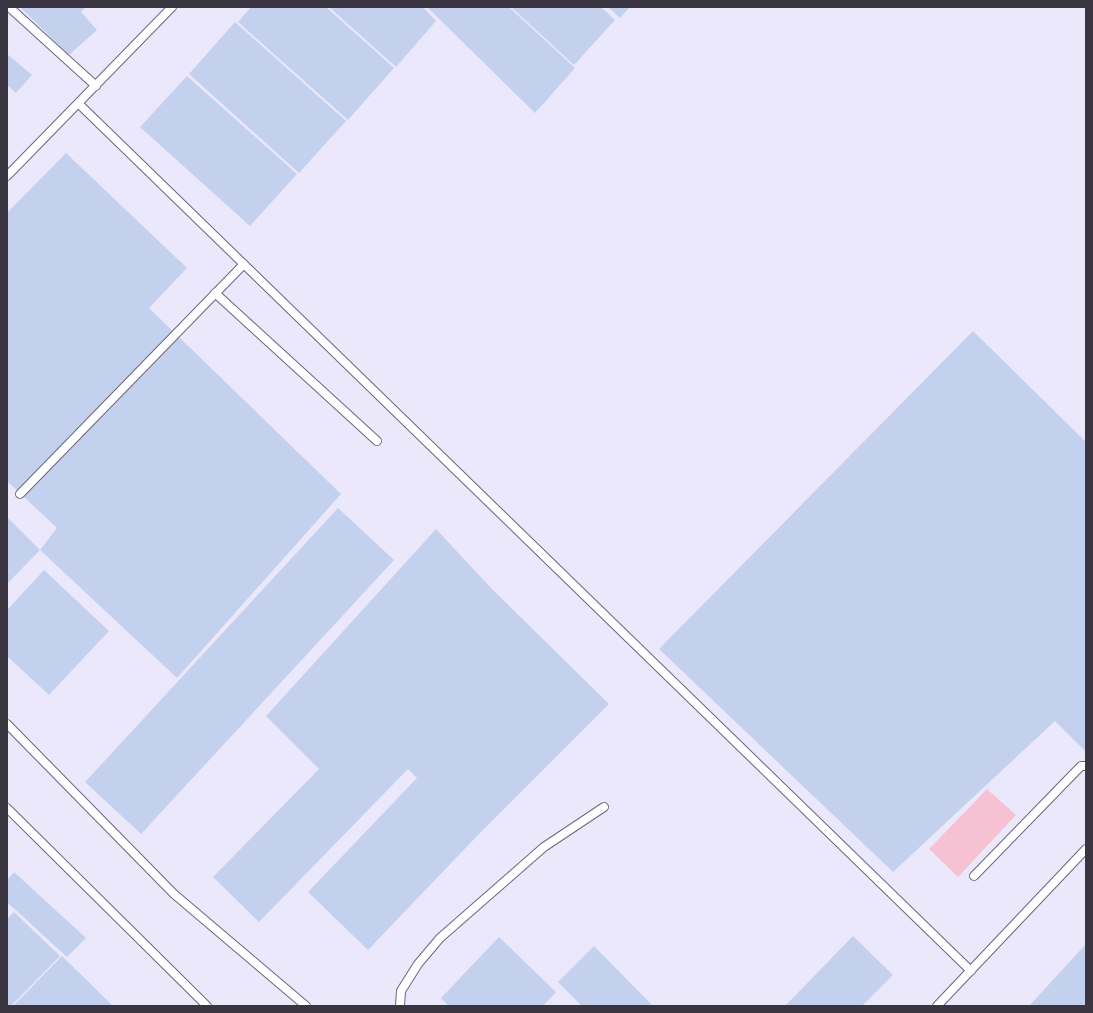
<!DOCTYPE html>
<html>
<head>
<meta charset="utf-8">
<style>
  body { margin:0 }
  #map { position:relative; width:1093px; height:1013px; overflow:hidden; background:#ece8fb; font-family:"DM Sans",sans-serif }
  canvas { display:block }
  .frame { position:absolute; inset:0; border:8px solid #393642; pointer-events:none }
</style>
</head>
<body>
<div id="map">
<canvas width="1093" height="1013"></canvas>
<div class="frame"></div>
</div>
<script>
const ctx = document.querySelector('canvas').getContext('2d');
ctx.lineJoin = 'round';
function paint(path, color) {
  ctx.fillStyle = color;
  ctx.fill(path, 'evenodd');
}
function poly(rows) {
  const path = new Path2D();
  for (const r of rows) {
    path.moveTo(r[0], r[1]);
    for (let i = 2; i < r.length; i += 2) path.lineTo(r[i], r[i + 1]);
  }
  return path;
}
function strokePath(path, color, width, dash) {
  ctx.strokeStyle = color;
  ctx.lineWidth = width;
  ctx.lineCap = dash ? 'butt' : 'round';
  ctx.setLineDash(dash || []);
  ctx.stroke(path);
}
paint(poly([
  [987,789,1016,815,958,877,929,849]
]), '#f7c1d4');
paint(poly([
  [20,7,86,7,81,12,97,30,69,55],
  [251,7,326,7,394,68,348,120,238,22],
  [329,7,423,7,436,21,396,67],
  [427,7,509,7,575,68,535,113],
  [511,7,601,7,615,20,574,65],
  [608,7,630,7,620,18],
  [235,22,346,121,299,173,189,74],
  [7,54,32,75,16,93,7,85],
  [187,76,297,174,250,226,140,127],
  [66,153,187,268,149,308,341,494,177,678,40,550,57,528,7,481,7,213],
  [973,331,1086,442,1086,749,1085,751,1055,721,893,872,659,649],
  [338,508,394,560,141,834,85,782],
  [7,517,40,550,7,584],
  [436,529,492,589,609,704,477,836,368,950,308,892,417,778,408,769,259,922,213,877,319,769,266,716],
  [44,570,109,631,49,695,7,656,7,610],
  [14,872,86,938,67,957,7,902,7,880],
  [14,912,60,956,11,1006,7,1006,7,919],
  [853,936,893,975,862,1006,785,1006],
  [499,937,556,992,543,1006,449,1006,441,998],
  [1085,945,1086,1006,1029,1006],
  [594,946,653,1006,582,1006,558,982],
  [62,956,113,1006,13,1006]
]), '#c4d1ee');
const lane = poly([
  [9,7,96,86],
  [79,104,971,971],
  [7,176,172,7],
  [215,293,377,441],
  [20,494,244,264],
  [7,724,174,894,306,1006],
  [7,808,207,1006],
  [974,876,1081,766,1086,766],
  [400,1006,401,991,418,964,440,938,544,847,604,807],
  [937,1006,1086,849]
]);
strokePath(lane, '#6c6681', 10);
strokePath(lane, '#fff', 8);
</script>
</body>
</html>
